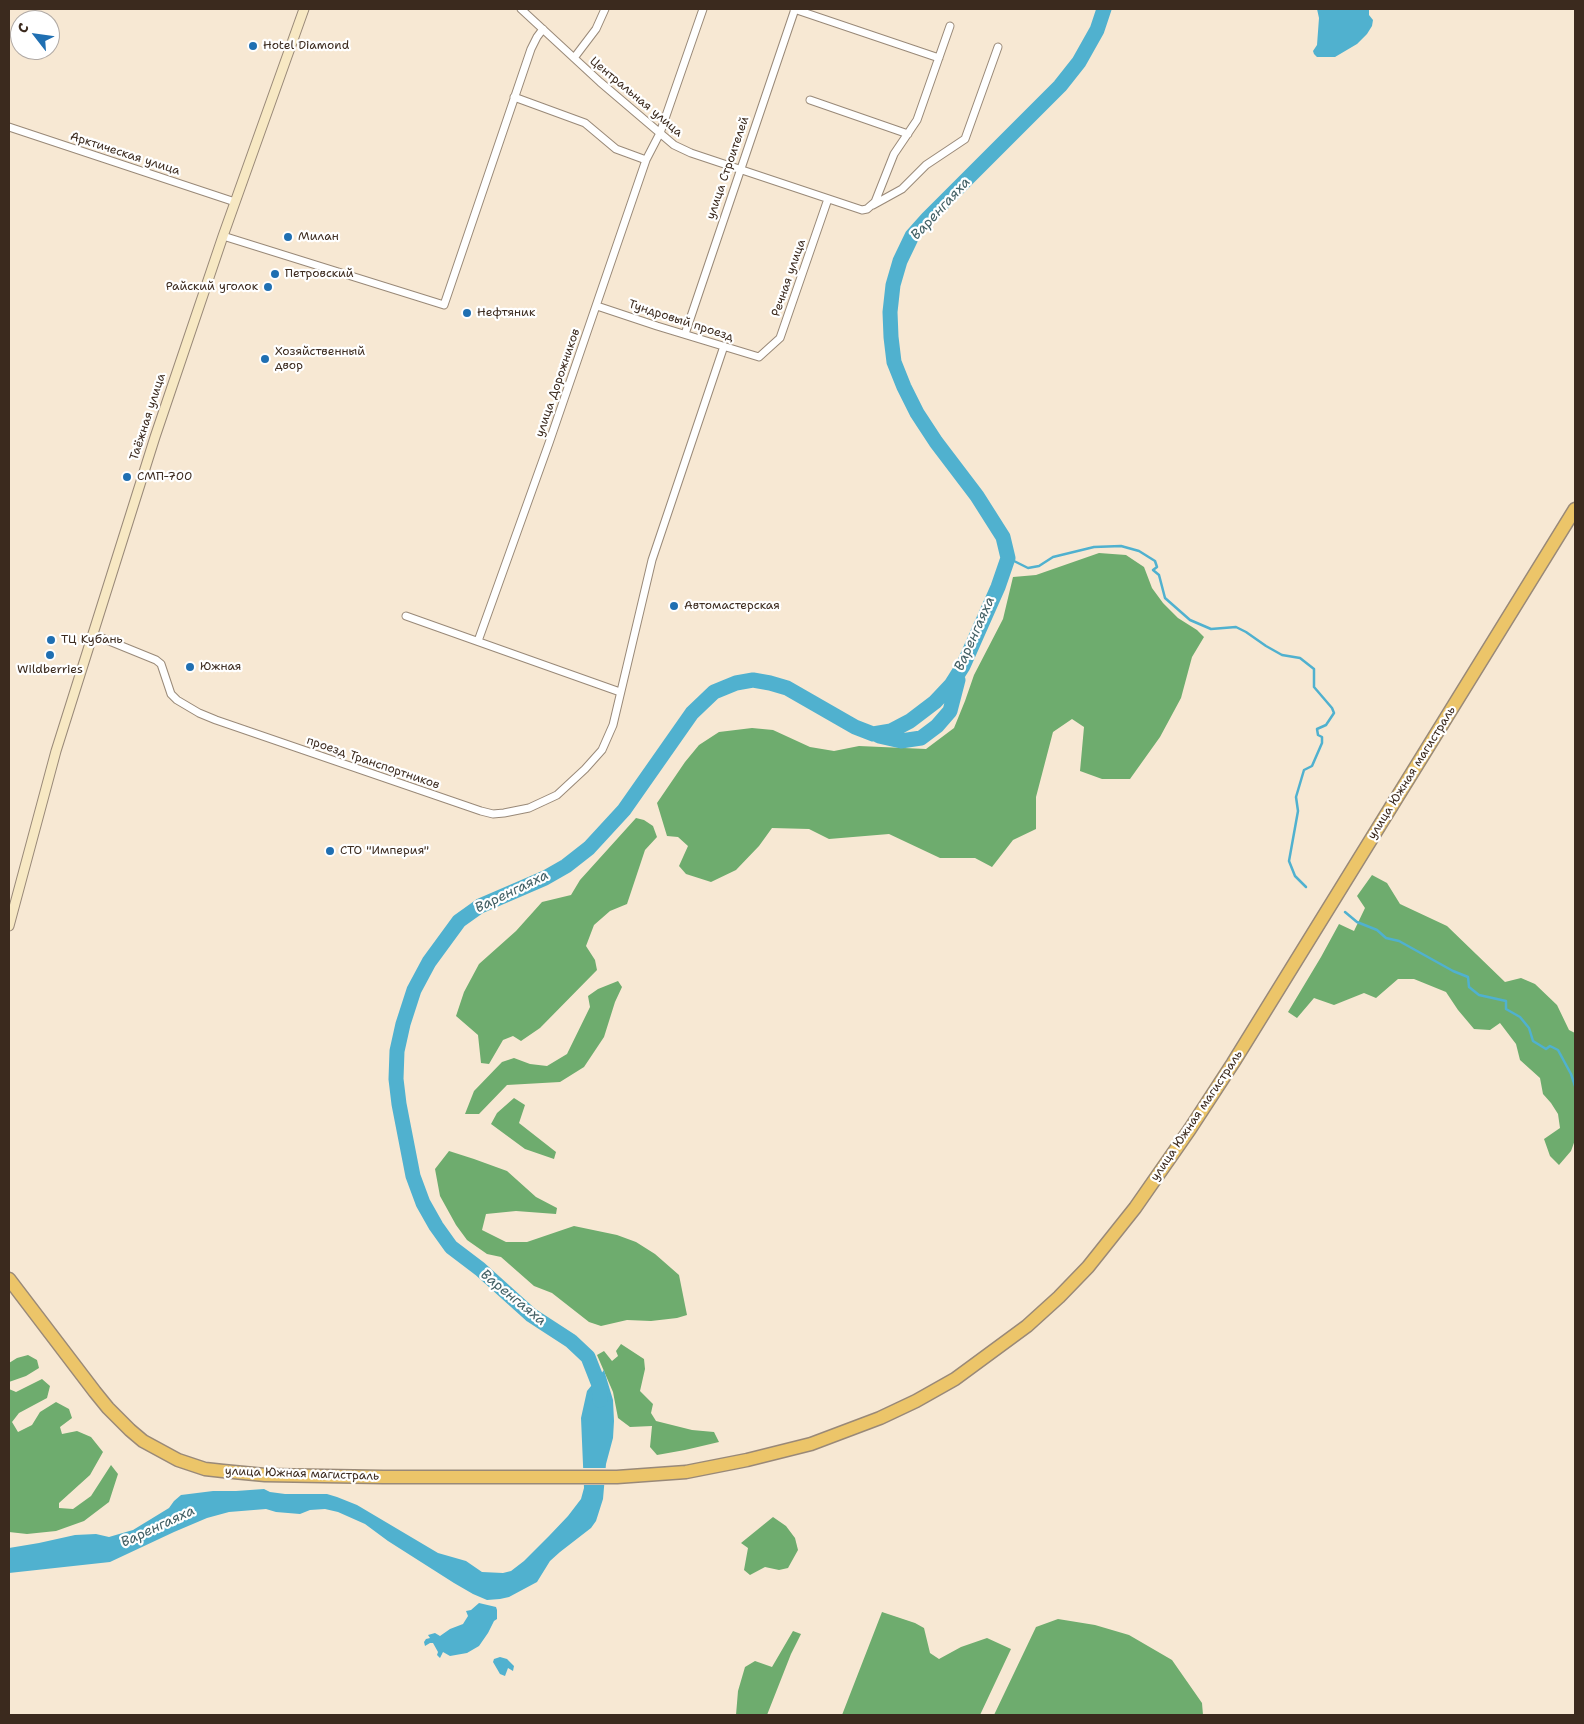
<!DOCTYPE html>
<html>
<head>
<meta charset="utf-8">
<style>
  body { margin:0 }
  #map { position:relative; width:1584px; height:1724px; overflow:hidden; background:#f7e8d3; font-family:"Shantell Sans",sans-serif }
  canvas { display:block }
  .frame { position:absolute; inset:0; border:10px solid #3b2a1e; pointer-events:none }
  .north { position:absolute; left:10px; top:10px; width:50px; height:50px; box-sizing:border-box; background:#fff; border:1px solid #b1aaa5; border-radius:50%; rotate:300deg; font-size:14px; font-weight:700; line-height:20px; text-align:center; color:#3b2a1e }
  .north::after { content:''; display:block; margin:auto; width:18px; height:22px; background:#1f6fb2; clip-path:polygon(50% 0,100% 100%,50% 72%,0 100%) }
</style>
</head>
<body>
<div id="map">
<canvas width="1584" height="1724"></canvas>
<div class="frame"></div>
<div class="north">С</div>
</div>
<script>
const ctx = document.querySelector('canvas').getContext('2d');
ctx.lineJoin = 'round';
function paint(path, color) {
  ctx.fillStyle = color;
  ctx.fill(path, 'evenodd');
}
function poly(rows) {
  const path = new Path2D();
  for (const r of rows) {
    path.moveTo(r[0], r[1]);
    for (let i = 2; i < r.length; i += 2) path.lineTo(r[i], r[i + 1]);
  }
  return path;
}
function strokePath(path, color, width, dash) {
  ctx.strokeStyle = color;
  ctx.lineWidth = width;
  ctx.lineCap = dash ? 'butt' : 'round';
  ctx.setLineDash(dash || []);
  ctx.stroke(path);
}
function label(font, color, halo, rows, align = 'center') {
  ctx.font = font + ' "Shantell Sans",sans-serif';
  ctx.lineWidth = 4.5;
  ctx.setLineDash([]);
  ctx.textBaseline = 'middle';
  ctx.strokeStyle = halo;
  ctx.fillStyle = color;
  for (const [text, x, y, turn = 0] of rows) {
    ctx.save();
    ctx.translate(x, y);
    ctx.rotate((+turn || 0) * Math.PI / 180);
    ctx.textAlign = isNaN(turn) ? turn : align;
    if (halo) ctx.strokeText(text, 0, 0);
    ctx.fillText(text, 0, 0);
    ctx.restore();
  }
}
paint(poly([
  [1099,553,1126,555,1144,567,1152,588,1163,603,1178,618,1197,630,1204,637,1192,657,1181,698,1160,737,1130,779,1102,779,1080,771,1084,727,1072,719,1053,732,1036,797,1036,829,1013,840,992,867,975,858,940,858,889,834,829,839,809,829,772,828,759,846,736,870,711,882,686,874,679,866,688,846,678,837,667,836,657,803,685,762,699,745,719,732,752,728,773,730,810,747,834,751,859,746,926,749,954,728,965,701,974,675,1003,619,1013,577,1036,575],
  [636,818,644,820,653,826,657,837,645,850,627,904,610,911,594,925,586,946,595,960,597,970,540,1028,521,1041,513,1036,503,1040,489,1064,481,1063,478,1035,456,1016,464,992,479,964,516,931,542,902,571,895,580,880],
  [1372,875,1387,883,1400,904,1447,926,1505,982,1521,978,1535,984,1557,1005,1569,1030,1575,1033,1575,1140,1571,1151,1559,1165,1550,1156,1544,1139,1560,1128,1558,1114,1551,1103,1543,1094,1540,1078,1520,1060,1516,1044,1500,1023,1490,1030,1474,1029,1458,1010,1446,992,1414,979,1398,979,1376,998,1364,993,1334,1005,1314,998,1297,1018,1288,1012,1321,957,1339,924,1354,931,1365,908,1357,896],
  [618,981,622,987,615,1002,604,1037,584,1067,560,1082,507,1085,479,1114,465,1114,474,1091,502,1062,514,1058,530,1064,547,1066,567,1054,590,1007,588,996,598,989],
  [514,1098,525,1105,519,1123,556,1152,554,1159,525,1149,491,1124,497,1113],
  [449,1151,474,1159,507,1171,536,1197,557,1208,556,1214,516,1211,486,1214,482,1230,506,1242,527,1242,574,1226,617,1235,636,1242,655,1254,679,1275,687,1315,677,1318,651,1321,627,1320,601,1326,589,1322,552,1293,534,1286,501,1257,487,1254,467,1240,456,1225,440,1196,435,1169],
  [621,1344,644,1359,645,1369,640,1391,653,1404,651,1413,656,1421,692,1430,714,1432,719,1442,685,1450,657,1455,650,1447,652,1426,630,1427,618,1418,613,1392,597,1355,604,1351,612,1361,618,1356,616,1351],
  [28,1355,37,1360,39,1368,26,1376,9,1382,9,1363,17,1358],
  [42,1379,50,1386,47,1398,19,1413,12,1422,18,1432,32,1425,40,1412,56,1402,69,1409,72,1418,60,1427,62,1434,77,1431,91,1437,103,1452,90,1475,59,1503,59,1508,73,1509,91,1496,111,1465,118,1474,109,1502,84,1521,56,1531,27,1534,9,1532,9,1389,16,1392],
  [773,1517,786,1526,795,1538,798,1550,788,1568,779,1570,765,1567,750,1575,744,1570,748,1548,741,1543],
  [882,1612,915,1623,924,1628,930,1653,939,1659,961,1647,987,1638,1011,1649,980,1715,842,1715],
  [1058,1619,1095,1625,1129,1635,1172,1660,1202,1703,1203,1715,994,1715,1036,1627],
  [793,1631,801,1634,791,1654,767,1715,736,1715,738,1691,745,1667,755,1661,772,1667]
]), '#6eac6e');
paint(poly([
  [1317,9,1369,9,1369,15,1373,20,1372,26,1367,34,1357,44,1335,57,1317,57,1314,54,1313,51,1317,45,1319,18],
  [604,1370,613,1400,614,1421,613,1438,606,1464,603,1499,596,1521,591,1528,560,1552,550,1561,537,1582,509,1597,500,1599,487,1600,473,1594,454,1583,388,1541,365,1524,338,1512,325,1509,310,1510,300,1514,276,1512,266,1509,229,1512,207,1518,174,1532,110,1562,9,1573,9,1548,39,1543,75,1535,96,1534,109,1537,126,1532,133,1530,169,1508,174,1501,181,1495,213,1491,236,1491,264,1489,270,1492,285,1494,327,1494,337,1497,357,1505,438,1553,466,1561,482,1572,503,1573,511,1571,524,1561,549,1536,568,1516,581,1499,584,1488,581,1418,587,1391],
  [479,1603,496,1607,497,1610,497,1619,494,1621,488,1633,479,1646,467,1653,450,1656,443,1652,440,1658,437,1655,438,1652,433,1643,430,1643,425,1646,424,1642,426,1639,430,1638,428,1635,435,1633,440,1636,450,1629,463,1624,468,1616,466,1611,471,1610],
  [500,1657,507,1659,514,1666,513,1671,508,1668,505,1676,500,1674,493,1662,494,1659]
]), '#50b1cf');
paint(poly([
  [581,1468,608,1468,606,1485,581,1485]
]), '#f7e8d3');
strokePath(poly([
  [1008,558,1028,568,1039,566,1053,557,1094,547,1121,546,1139,551,1155,561,1157,567,1153,570,1159,575,1165,598,1190,620,1211,629,1236,627,1246,632,1266,646,1282,655,1300,658,1314,669,1314,687,1332,708,1334,713,1326,725,1317,729,1318,735,1322,737,1322,743,1312,766,1304,770,1296,797,1298,811,1289,861,1295,876,1306,887],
  [1345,912,1357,922,1377,930,1386,938,1399,941,1453,971,1468,977,1469,987,1479,995,1506,1001,1506,1009,1520,1017,1529,1028,1533,1041,1546,1049,1550,1046,1558,1050,1571,1074,1575,1086]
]), '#50b1cf', 2.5);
strokePath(poly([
  [879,736,901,741,921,738,937,726,950,711,958,680],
  [600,1400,599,1385,588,1357,571,1341,531,1315,480,1269,451,1247,436,1226,423,1203,413,1176,399,1104,396,1079,397,1051,403,1024,414,990,429,962,459,921,480,906,545,878,566,866,589,848,624,810,692,713,714,692,736,683,753,680,770,683,787,688,855,727,873,734,891,731,910,721,935,702,951,685,963,666,998,587,1008,558,1003,537,977,496,936,442,917,413,904,387,894,362,891,337,890,312,893,285,900,261,912,236,928,218,1060,86,1079,62,1097,30,1104,9]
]), '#50b1cf', 15);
const street = poly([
  [521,9,600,82,674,145,691,153,862,210,867,209,875,202,894,154,917,120,950,26],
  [794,9,939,58],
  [574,58,596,29,605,9],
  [514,97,585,123,616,149,646,160],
  [810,100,908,134],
  [9,127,235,202],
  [873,205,902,189,926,165,965,139,998,47],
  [223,236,444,305,531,49,537,37,543,29],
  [597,306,657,326,759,357,780,338,828,199],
  [685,334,795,9],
  [406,616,620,692],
  [92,634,156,660,161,664,171,694,177,700,199,713,216,720,481,811,493,814,504,813,529,808,557,795,585,769,602,750,613,725,652,560,724,346],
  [478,641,549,443,646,160,660,133,703,9]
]);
const secondary = poly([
  [9,926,56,751,155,437,223,236,304,9]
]);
const highway = poly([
  [9,1279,95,1392,108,1408,130,1430,143,1441,178,1460,205,1469,223,1471,265,1475,383,1477,617,1477,686,1472,747,1460,811,1444,880,1418,916,1401,955,1379,1027,1326,1059,1297,1088,1267,1135,1208,1190,1129,1233,1063,1575,509]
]);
strokePath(street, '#998978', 9);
strokePath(secondary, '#998978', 11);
strokePath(highway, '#998978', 15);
strokePath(street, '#fff', 7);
strokePath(secondary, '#f7e8c3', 9);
strokePath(highway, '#ecc569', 12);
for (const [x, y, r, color] of [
  [253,46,5,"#1f6fb2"],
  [288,237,5,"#1f6fb2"],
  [275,274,5,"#1f6fb2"],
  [268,287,5,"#1f6fb2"],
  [467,313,5,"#1f6fb2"],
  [265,359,5,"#1f6fb2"],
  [127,477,5,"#1f6fb2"],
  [674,606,5,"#1f6fb2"],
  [51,640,5,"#1f6fb2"],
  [50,655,5,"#1f6fb2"],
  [190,667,5,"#1f6fb2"],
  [330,851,5,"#1f6fb2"]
]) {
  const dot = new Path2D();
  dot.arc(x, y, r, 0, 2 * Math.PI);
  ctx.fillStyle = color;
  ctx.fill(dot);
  strokePath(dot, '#fff', 2);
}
label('12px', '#3b2a1e', '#fff', [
  ["Hotel Diamond",263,46],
  ["Милан",298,237],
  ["Петровский",285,274],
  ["Райский уголок",258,287,"right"],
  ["Нефтяник",477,313],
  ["Хозяйственный",275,352],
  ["двор",275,366],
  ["СМП-700",137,477],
  ["Автомастерская",684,606],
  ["ТЦ Кубань",61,640],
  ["Южная",200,667],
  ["Wildberries",50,670,"center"],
  ["СТО \"Империя\"",340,851]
], 'left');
label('12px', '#3b2a1e', '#fff', [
  ["Центральная улица",636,97,40],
  ["Арктическая улица",125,154,18],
  ["улица Строителей",728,168,-71],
  ["Речная улица",789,278,-71],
  ["Тундровый проезд",681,321,18],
  ["улица Дорожников",558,383,-71],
  ["Таёжная улица",148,417,-72],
  ["проезд Транспортников",373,763,19],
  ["улица Южная магистраль",1412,773,-58],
  ["улица Южная магистраль",1197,1116,-56],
  ["улица Южная магистраль",302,1474,2]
]);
label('italic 14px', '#436065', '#fff', [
  ["Варенгаяха",941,209,-47],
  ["Варенгаяха",975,634,-66],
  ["Варенгаяха",512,892,-26],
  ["Варенгаяха",513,1298,39],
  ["Варенгаяха",158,1527,-25]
]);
</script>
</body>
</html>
